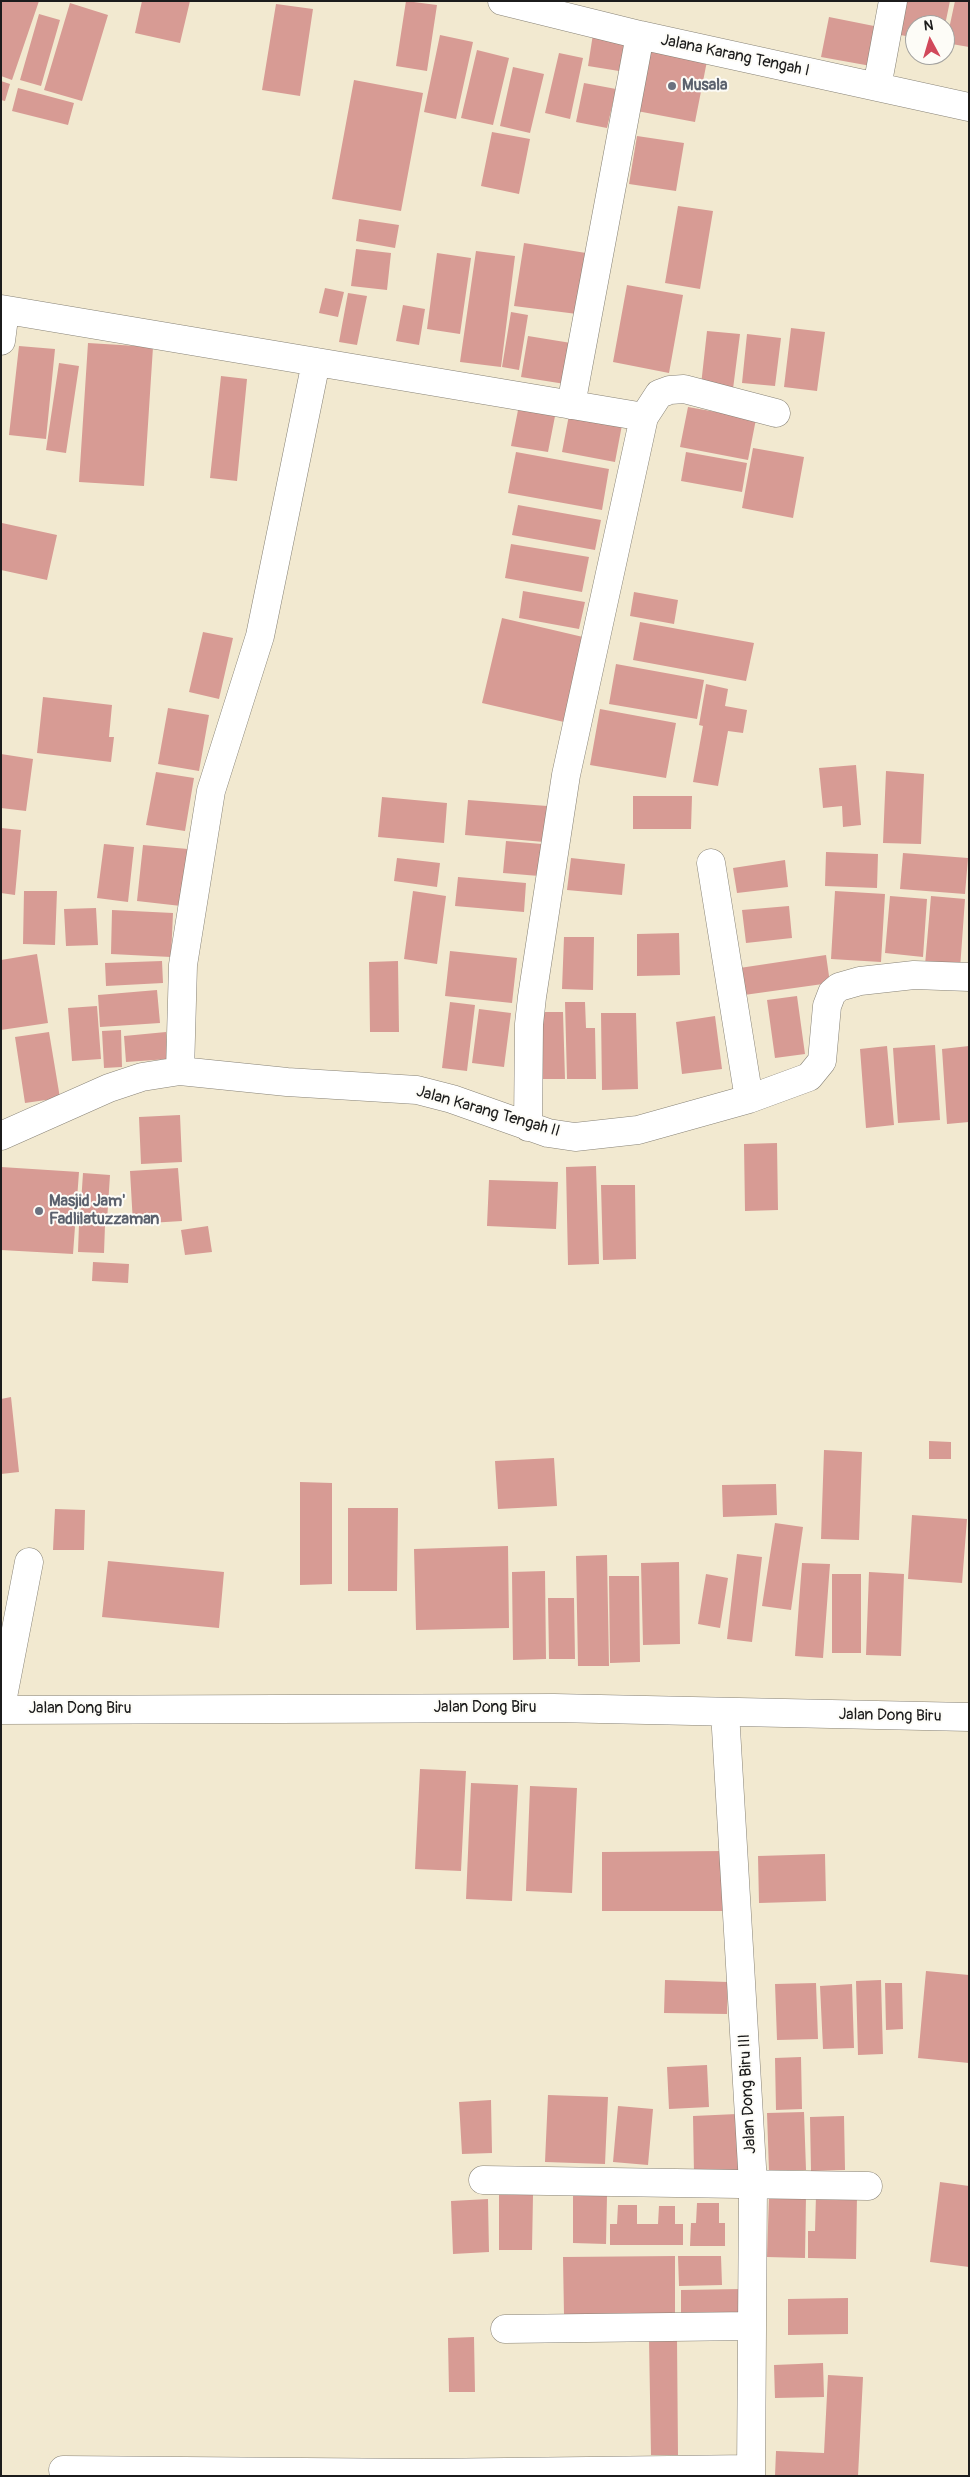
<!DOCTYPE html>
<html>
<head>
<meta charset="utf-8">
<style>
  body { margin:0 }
  #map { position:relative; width:970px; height:2477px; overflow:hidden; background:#f2e9d0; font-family:Pangolin,sans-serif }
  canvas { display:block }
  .frame { position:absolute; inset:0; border:2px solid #1c1c1c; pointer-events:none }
  .north { position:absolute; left:905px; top:15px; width:50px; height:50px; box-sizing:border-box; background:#fdfcf7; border:1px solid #a3a29f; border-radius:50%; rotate:354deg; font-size:14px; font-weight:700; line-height:20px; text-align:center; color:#1c1c1c }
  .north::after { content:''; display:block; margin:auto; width:18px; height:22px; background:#d1495b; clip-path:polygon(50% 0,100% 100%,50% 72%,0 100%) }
</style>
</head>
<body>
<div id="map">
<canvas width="970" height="2477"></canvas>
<div class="frame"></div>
<div class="north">N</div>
</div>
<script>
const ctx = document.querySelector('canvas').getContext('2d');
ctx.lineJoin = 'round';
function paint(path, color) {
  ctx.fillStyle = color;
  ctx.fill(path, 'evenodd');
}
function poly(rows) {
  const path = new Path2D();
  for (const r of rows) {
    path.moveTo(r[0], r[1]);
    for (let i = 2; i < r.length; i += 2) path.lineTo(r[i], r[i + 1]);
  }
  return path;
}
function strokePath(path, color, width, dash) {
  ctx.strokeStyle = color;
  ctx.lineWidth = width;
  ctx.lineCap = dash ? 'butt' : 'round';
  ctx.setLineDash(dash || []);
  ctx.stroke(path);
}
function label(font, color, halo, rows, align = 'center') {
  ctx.font = font + ' Pangolin,sans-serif';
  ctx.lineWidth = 4;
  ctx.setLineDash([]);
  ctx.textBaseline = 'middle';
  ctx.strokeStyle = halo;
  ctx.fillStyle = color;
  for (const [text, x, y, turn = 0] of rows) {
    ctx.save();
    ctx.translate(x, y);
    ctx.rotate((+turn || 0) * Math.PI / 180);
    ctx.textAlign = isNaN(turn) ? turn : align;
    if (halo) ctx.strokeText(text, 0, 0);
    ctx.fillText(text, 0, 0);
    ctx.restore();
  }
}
paint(poly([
  [1,1,39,1,12,80,1,76],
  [142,1,190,1,180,43,135,33],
  [406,1,437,5,427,71,396,66],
  [902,1,950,1,945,25,915,25,915,38,896,34],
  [955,1,969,1,969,47,946,43],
  [70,3,108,15,82,101,44,90],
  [276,4,313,9,300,96,262,90],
  [39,14,60,20,41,86,20,80],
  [829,17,879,27,871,66,821,57],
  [593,34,625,40,619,71,588,66],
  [440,35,473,42,456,119,424,112],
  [650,49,707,61,695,122,637,111],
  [477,50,509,58,493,125,461,118],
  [559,53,583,58,570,119,545,113],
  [513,67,544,74,530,133,500,126],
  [354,80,423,93,401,211,332,199],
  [1,81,10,84,5,101,1,100],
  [584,83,616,89,607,128,576,122],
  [18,88,74,103,68,125,12,111],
  [492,132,530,139,519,194,481,186],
  [637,136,684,143,676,191,629,184],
  [678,206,713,211,700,289,665,283],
  [359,219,399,225,395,248,356,241],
  [524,243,586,253,577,314,514,306],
  [356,249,391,253,387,290,351,286],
  [476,251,515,256,501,367,460,362],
  [437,253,471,258,460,334,427,329],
  [627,285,683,295,669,373,613,362],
  [325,288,344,292,338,317,319,313],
  [348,293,367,296,357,345,339,342],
  [403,305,425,309,419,345,396,341],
  [511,312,528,315,519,370,502,367],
  [791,328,825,332,817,391,784,387],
  [707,331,740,334,733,389,701,385],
  [747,334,781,338,775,386,742,383],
  [528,336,571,343,565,384,521,377],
  [88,343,153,347,144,486,79,482],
  [19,346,55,349,46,439,9,435],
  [59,363,79,366,66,453,46,450],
  [221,376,247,379,237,481,210,478],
  [519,405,556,411,548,452,511,446],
  [688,407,756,419,748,460,680,447],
  [569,415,622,425,615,462,562,452],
  [753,448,804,457,793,518,742,508],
  [516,452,609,469,602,510,508,493],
  [686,452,747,463,742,492,681,481],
  [518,505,601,520,595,550,512,535],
  [2,523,57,535,47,580,1,570],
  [511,544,589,557,582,592,505,578],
  [523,591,585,602,579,629,519,618],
  [634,592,678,600,674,624,630,616],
  [502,618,583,637,564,722,482,703],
  [640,622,754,643,746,681,633,660],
  [203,632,233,638,219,699,189,692],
  [616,664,704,680,697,719,609,704],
  [706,684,728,689,725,706,747,710,743,733,728,731,718,786,693,782,703,726,699,725],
  [43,697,112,705,109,737,114,737,111,762,37,753],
  [168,708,209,715,199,771,158,764],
  [600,709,676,723,666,778,590,765],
  [1,754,33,759,26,811,1,808],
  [856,765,861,825,843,827,842,806,823,808,819,768],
  [886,771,924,774,921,844,883,843],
  [156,772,194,778,185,831,146,825],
  [633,796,692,796,691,829,633,829],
  [382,797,447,803,444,843,378,837],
  [468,800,547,806,544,842,465,835],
  [1,828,21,830,15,895,1,893],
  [506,841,542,844,539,876,503,873],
  [104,844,134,847,128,902,97,898],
  [143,845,188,849,181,906,137,901],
  [826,852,878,854,877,888,825,886],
  [903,853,968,858,965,894,900,889],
  [397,858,440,863,437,887,394,881],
  [571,858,625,864,622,895,567,890],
  [785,860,788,887,737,893,733,868],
  [458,877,526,883,524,912,455,906],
  [24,891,57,891,55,945,23,944],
  [413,891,446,896,437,964,404,959],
  [835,891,885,894,881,962,831,959],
  [890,896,927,899,923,957,885,953],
  [931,896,965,899,960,969,925,965],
  [789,906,792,938,746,943,742,910],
  [96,908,98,945,66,946,64,909],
  [112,910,173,913,171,957,111,954],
  [679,933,680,975,637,976,637,934],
  [564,937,594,937,593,990,562,989],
  [450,951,517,958,512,1003,445,996],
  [37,954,48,1023,1,1030,1,960],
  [826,955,830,983,737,996,733,969],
  [162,961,163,983,106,986,105,963],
  [398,961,399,1032,370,1032,369,962],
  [157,990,160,1023,100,1027,98,995],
  [797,996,805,1054,775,1058,767,1000],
  [450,1002,475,1005,467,1071,442,1068],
  [565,1002,585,1002,586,1028,595,1028,596,1079,567,1079],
  [97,1006,101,1059,72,1061,68,1008],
  [479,1009,511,1013,504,1067,472,1063],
  [536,1012,563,1012,565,1079,537,1079],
  [601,1013,636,1013,638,1089,602,1090],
  [715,1016,722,1069,682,1074,676,1022],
  [121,1030,122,1067,104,1068,102,1031],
  [49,1032,60,1098,25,1103,15,1037],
  [166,1032,168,1059,126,1062,124,1036],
  [935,1045,940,1120,898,1123,893,1048],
  [887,1046,894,1125,866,1128,860,1049],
  [969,1046,969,1122,947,1124,942,1049],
  [180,1115,182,1162,141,1164,139,1117],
  [777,1143,778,1210,745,1211,744,1144],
  [596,1166,599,1264,568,1265,566,1167],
  [1,1167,79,1172,73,1254,1,1250],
  [178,1168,182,1221,133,1224,130,1171],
  [83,1173,110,1175,107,1221,80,1219],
  [489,1180,558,1182,556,1229,487,1226],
  [601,1185,635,1185,636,1259,603,1260],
  [79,1224,105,1225,104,1253,78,1252],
  [208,1226,212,1252,185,1255,181,1230],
  [93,1262,129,1264,128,1283,92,1281],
  [11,1397,19,1472,1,1474,1,1399],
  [929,1441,951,1442,951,1459,929,1459],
  [824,1450,862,1452,859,1540,821,1539],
  [554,1458,557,1506,498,1509,495,1461],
  [300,1482,332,1483,332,1584,300,1585],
  [776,1484,777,1515,723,1517,722,1485],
  [348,1508,398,1508,397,1591,348,1591],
  [55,1509,85,1510,84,1550,53,1550],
  [912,1515,967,1519,962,1583,908,1579],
  [775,1523,803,1527,791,1610,762,1606],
  [508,1546,509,1628,416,1630,414,1549],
  [737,1554,762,1557,752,1642,727,1639],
  [607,1555,609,1666,578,1666,576,1556],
  [108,1561,224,1572,219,1628,102,1617],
  [679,1562,680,1644,643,1645,641,1563],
  [802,1563,830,1564,823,1658,795,1656],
  [545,1571,546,1659,513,1660,512,1572],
  [869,1572,904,1574,901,1656,866,1655],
  [706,1574,728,1578,720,1628,698,1624],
  [832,1574,861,1574,861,1653,832,1653],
  [609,1576,639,1576,640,1662,610,1663],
  [548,1598,574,1598,575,1659,549,1659],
  [420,1769,466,1771,461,1871,415,1869],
  [471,1783,518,1785,512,1901,466,1899],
  [530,1786,577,1788,572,1893,526,1891],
  [726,1851,727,1911,602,1911,602,1852],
  [825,1854,826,1901,759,1903,758,1856],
  [926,1971,969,1975,969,2063,918,2058],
  [665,1980,728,1982,727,2014,664,2013],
  [881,1980,883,2054,858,2055,856,1981],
  [816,1983,818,2039,777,2040,775,1984],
  [885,1983,902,1983,903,2029,886,2030],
  [852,1984,854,2048,823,2049,820,1986],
  [801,2057,802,2109,776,2110,775,2058],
  [707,2065,709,2107,669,2109,667,2067],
  [548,2095,608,2097,605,2164,545,2162],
  [491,2100,492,2153,462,2154,459,2102],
  [618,2106,653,2109,648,2165,613,2162],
  [804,2112,806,2170,769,2171,767,2113],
  [737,2114,739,2172,694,2174,693,2116],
  [844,2116,845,2170,811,2171,810,2117],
  [940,2182,969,2186,969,2267,930,2262],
  [499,2195,533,2195,532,2250,499,2250],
  [816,2195,857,2195,856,2259,808,2258,808,2231,815,2231],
  [573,2196,607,2196,606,2244,573,2243],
  [769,2196,806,2196,805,2258,767,2257],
  [488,2199,489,2252,453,2254,451,2201],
  [697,2203,719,2203,719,2223,725,2223,725,2246,690,2246,691,2223,696,2223],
  [618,2205,637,2205,637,2224,658,2224,659,2206,675,2206,675,2224,683,2224,683,2245,610,2245,610,2224,617,2224],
  [675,2256,675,2314,564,2315,563,2257],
  [678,2256,721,2256,722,2285,679,2286],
  [741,2289,741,2317,681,2318,681,2290],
  [848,2298,848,2334,788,2335,788,2299],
  [474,2337,475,2392,449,2392,448,2338],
  [649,2339,677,2339,678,2455,651,2455],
  [823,2363,824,2397,775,2398,774,2365],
  [828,2375,863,2377,858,2476,775,2476,776,2451,824,2453]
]), '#d79b94');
const street = poly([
  [502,1,640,35,969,107],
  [877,87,893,1],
  [1,309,644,417],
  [1,341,5,310],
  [571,405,640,35],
  [711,863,749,1099],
  [180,1071,183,965,211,791,260,636,316,362],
  [528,1127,529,1024,532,997,566,775,644,417,659,394,670,390,684,389,776,413],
  [1,1136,109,1088,142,1077,180,1071,287,1082,417,1090,452,1099,548,1133,575,1137,638,1130,749,1099,809,1077,822,1061,827,1006,832,993,839,987,860,981,914,975,969,977],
  [1,1707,29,1562],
  [1,1710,554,1708,969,1717],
  [725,1712,753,2184,751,2476],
  [483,2180,868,2186],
  [505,2329,752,2326],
  [63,2470,424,2473,751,2469]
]);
strokePath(street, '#878276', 29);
strokePath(street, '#fff', 28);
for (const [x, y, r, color] of [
  [672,86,5,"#6b7280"],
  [39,1211,5,"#6b7280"]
]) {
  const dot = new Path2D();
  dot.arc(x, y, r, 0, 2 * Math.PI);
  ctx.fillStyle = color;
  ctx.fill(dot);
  strokePath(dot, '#fdfcf7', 2);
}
label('16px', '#1c1c1c', '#fdfcf7', [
  ["Jalana Karang Tengah I",735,56,12],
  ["Jalan Karang Tengah II",488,1112,16],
  ["Jalan Dong Biru",485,1708],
  ["Jalan Dong Biru",80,1709],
  ["Jalan Dong Biru",890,1716,1],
  ["Jalan Dong Biru III",748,2094,-93]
]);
label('bold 16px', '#5b616d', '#fdfcf7', [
  ["Musala",682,86],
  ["Masjid Jam'",49,1202],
  ["Fadlilatuzzaman",49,1220]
], 'left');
</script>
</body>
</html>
